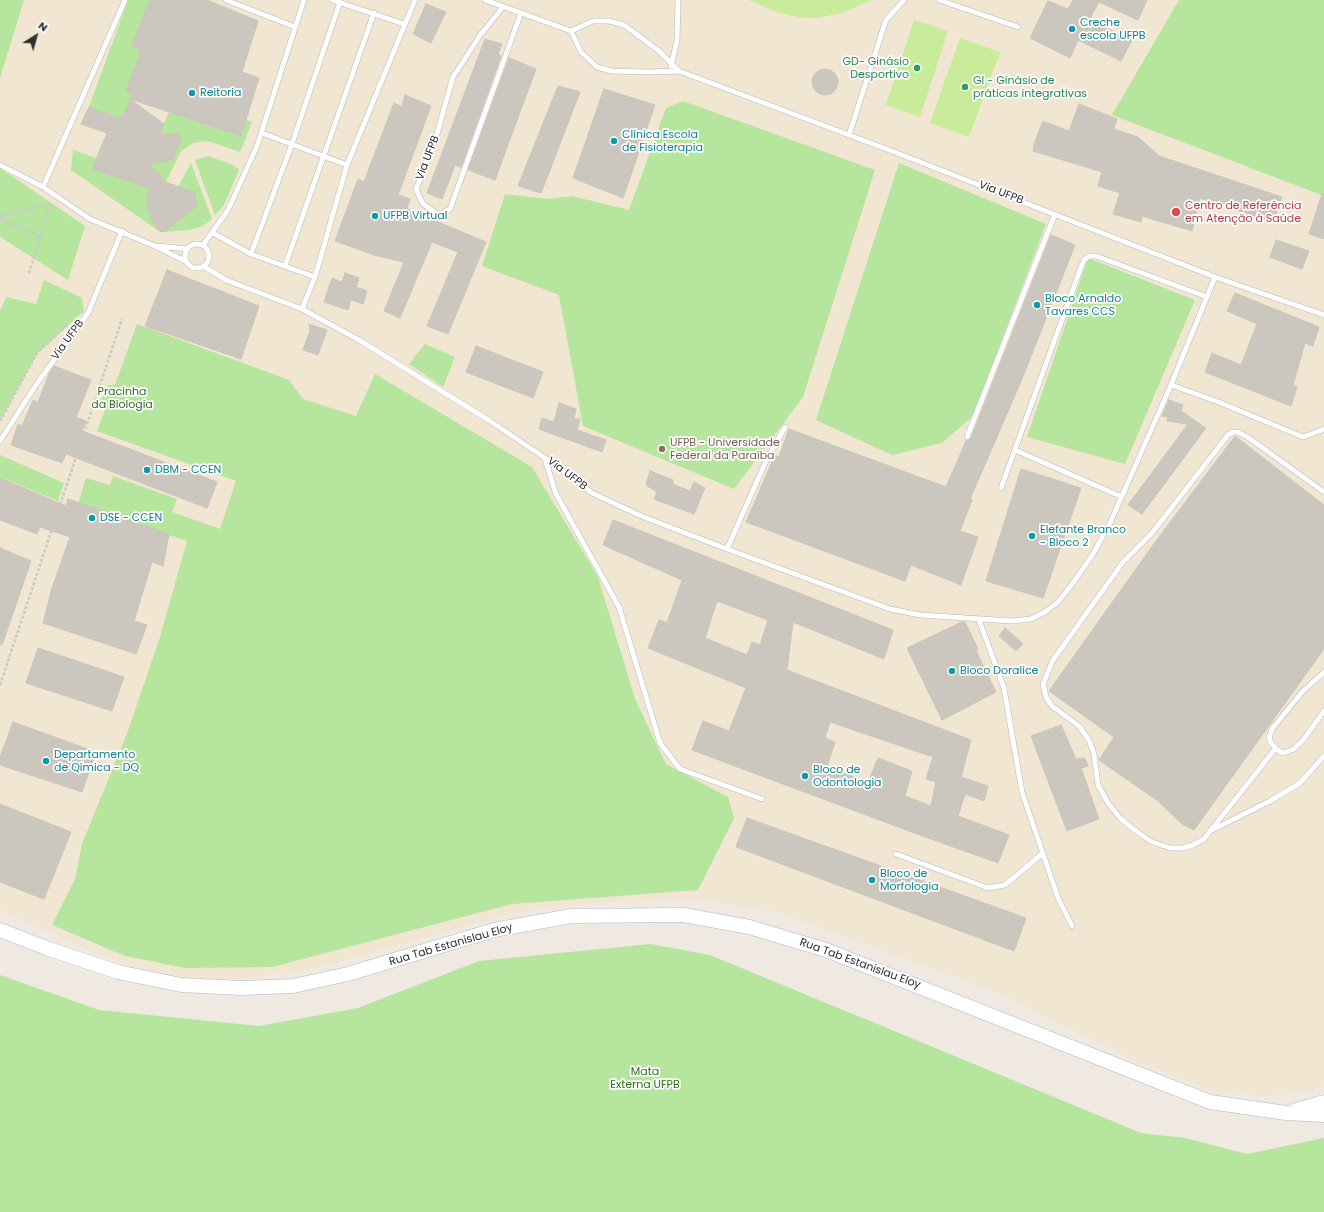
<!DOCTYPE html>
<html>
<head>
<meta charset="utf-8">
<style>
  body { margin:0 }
  #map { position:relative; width:1324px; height:1212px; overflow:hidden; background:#efe9e1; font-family:Poppins,sans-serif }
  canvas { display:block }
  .north { position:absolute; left:16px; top:16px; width:40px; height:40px; -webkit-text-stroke:3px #fff; paint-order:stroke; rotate:37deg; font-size:11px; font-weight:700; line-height:16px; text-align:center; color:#2e2e2e }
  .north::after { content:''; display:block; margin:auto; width:14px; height:18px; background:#2e2e2e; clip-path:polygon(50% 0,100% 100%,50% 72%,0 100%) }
</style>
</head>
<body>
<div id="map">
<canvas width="1324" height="1212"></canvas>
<div class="north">N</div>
</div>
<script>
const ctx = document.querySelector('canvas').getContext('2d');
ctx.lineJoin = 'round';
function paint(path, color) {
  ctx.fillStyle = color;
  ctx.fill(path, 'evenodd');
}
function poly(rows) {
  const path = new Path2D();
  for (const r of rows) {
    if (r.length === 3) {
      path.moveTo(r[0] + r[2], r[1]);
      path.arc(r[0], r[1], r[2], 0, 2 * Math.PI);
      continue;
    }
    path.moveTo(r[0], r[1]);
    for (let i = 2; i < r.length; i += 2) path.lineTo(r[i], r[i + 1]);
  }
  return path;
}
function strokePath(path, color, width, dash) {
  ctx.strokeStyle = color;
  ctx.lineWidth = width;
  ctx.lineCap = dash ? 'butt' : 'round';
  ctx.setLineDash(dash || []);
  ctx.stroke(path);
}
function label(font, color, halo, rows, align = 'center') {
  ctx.font = font + ' Poppins,sans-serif';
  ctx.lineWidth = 3.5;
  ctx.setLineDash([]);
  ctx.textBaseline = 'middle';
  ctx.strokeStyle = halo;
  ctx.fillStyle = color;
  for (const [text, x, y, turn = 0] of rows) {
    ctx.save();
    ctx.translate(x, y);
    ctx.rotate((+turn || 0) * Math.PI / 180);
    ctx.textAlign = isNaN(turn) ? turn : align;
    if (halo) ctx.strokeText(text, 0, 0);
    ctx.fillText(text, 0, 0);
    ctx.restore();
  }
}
paint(poly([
  [0,0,1324,0,1324,1087,1293,1094,1257,1096,1212,1090,1137,1062,994,991,775,911,695,899,591,903,509,914,310,970,237,979,205,979,165,974,121,962,79,946,0,909]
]), '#f0e6d1');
paint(poly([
  [0,0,24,0,0,78],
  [128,0,150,0,132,45,141,51,126,91,132,95,122,119,89,107],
  [1179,0,1324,0,1324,196,1112,115],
  [683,101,875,170,803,397,734,489,583,426,559,295,482,266,505,194,547,199,572,196,629,210,666,108],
  [169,112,241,136,247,120,252,122,240,152,208,141,193,143,181,151,166,182,154,169,146,165],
  [73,150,96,158,92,169,148,188,147,205,151,218,159,231,71,170],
  [208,156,233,165,239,170,224,205,215,215,195,160],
  [191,163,212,219,203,226,190,230,164,232,197,206,195,193,178,187],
  [899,163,1046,224,973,416,942,443,892,455,816,420],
  [0,168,85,226,68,280,0,237],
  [1088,258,1195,300,1125,464,1027,437],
  [44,280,82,298,84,311,37,353,0,421,0,311,6,297,36,304],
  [137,324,289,380,303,399,356,416,375,374,532,467,598,577,635,699,666,764,728,797,734,818,698,890,512,904,272,967,185,968,125,956,52,925,75,879,82,844,128,731,160,637,187,541,78,504,86,478,110,485,113,476,177,499,172,512,220,529,236,481,97,431,106,408,98,406,108,385,115,385],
  [425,344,455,357,443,387,409,364],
  [0,455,64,483,58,501,0,477],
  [651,944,710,955,1141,1133,1185,1138,1247,1154,1324,1138,1324,1212,0,1212,0,975,99,1010,259,1026,358,1008,479,961]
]), '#b6e59e');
paint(poly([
  [749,0,871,0,842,13,816,18,802,18,776,12],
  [914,20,948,31,920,117,886,105],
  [960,38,1000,52,969,137,930,123]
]), '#c9ec9a');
const building = poly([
  [150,0,207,0,258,21,242,72,259,78,241,136,130,99,164,124,159,135,176,133,181,137,173,160,149,164,166,182,195,193,197,206,164,232,159,231,151,218,147,205,148,188,92,169,107,133,81,124,89,107,122,119,132,95,126,91,141,51,132,45,150,0],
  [1073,0,1147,0,1138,20,1099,2,1089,20,1132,40,1121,61,1078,40,1070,58,1030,38,1048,1,1068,9,1073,0],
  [426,4,446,12,431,43,413,34,426,4],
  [485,39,502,44,498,54,501,56,461,167,455,165,442,199,427,193,485,39],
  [509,58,536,69,495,180,468,170,509,58],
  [825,82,13],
  [558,86,580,92,541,193,518,186,558,86],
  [604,89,655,105,623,198,573,178,604,89],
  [405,95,431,106,398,195,410,199,407,209,486,242,448,334,427,326,458,252,432,242,400,318,384,311,404,262,374,255,335,241,358,179,364,182,394,103,402,107,405,95],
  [1079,104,1117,119,1114,129,1138,137,1159,156,1282,197,1273,222,1200,198,1192,231,1142,216,1141,222,1113,214,1120,193,1098,186,1102,172,1033,151,1034,144,1043,121,1069,131,1079,104],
  [1322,194,1324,194,1324,239,1309,234,1322,194],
  [1051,235,1075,245,1022,379,970,499,972,500,960,531,978,537,961,585,911,565,905,581,746,522,775,455,779,457,789,429,946,487,966,441,971,438,1051,235],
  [1276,240,1309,251,1302,269,1270,257,1276,240],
  [167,270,259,306,241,359,145,326,167,270],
  [345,273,359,278,356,287,367,291,363,304,351,300,348,310,324,302,332,278,342,282,345,273],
  [1235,293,1319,327,1313,346,1305,343,1293,385,1297,387,1291,406,1205,372,1212,353,1241,365,1257,324,1227,311,1235,293],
  [309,324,327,330,318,355,303,350,310,331,309,324],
  [476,346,543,372,533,398,466,372,476,346],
  [54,366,91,380,76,417,86,421,82,431,217,482,207,508,66,454,62,463,11,445,18,424,22,426,33,400,38,402,49,374,54,366],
  [1169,400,1183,405,1181,411,1206,428,1142,514,1128,505,1188,424,1167,421,1168,417,1162,416,1169,400],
  [559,403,576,409,574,419,580,419,577,430,606,440,602,452,539,429,542,418,554,422,559,403],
  [1235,436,1324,505,1324,649,1194,830,1182,824,1158,801,1099,760,1114,737,1049,691,1156,541,1235,436],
  [1021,469,1081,488,1043,598,986,581,1021,469],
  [650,471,673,480,673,484,690,491,694,482,705,488,694,514,654,499,657,492,646,485,650,471],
  [0,478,66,506,68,499,169,534,163,566,152,562,134,621,147,625,136,654,43,623,52,588,70,537,40,527,37,534,0,520,0,478],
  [613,520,893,630,884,659,793,622,787,670,971,740,961,777,988,786,984,801,965,794,958,816,1009,835,998,863,917,834,692,750,703,721,729,731,746,688,648,648,659,620,667,623,682,580,603,545,613,520],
  [717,601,768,620,760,645,752,642,747,655,705,638,717,601],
  [830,722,933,757,926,779,936,782,931,806,905,796,912,771,878,758,868,782,827,767,835,742,825,738,830,722],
  [0,548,31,561,2,645,0,644,0,548],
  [962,622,965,622,978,649,976,651,996,692,942,720,907,648,962,622],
  [1005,628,1023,644,1016,651,999,636,1005,628],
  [38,648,124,677,112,711,26,683,38,648],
  [13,722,96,752,82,792,0,765,0,757,13,722],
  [1061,725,1076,759,1085,758,1088,766,1081,768,1099,819,1067,831,1031,736,1061,725],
  [0,804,71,832,44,899,0,882,0,804],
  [747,818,1026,918,1014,951,736,847,747,818]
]);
paint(building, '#cbc7bf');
strokePath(building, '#cbc5ba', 1);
const lane = poly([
  [226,0,295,27],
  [332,0,404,24],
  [485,0,571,31,593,21,609,21,624,25,659,51,679,71],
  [939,0,1018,27],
  [503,7,481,34,453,77,435,141,416,189,423,204,439,215,450,209,521,13],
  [571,31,581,52,597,67,611,71,648,72,679,71,897,153,1215,277,1324,315],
  [671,66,677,41,678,0],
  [262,133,347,165],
  [849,135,886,20,904,0],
  [0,165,43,187,90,219,155,246,187,262],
  [43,187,125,0],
  [213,233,251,254,315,277],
  [197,256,12],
  [203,245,228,210,257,146,304,0],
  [158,246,187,249],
  [251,254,292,144,340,2],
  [203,266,226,280,302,309,359,340,490,421,545,458,592,493,641,516,727,549,766,461,785,427],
  [285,266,374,13],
  [302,309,315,277,347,165,415,0],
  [1171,385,1216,401,1303,437,1324,429],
  [967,437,1055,214],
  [0,441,36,385,88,313,122,231],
  [1015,450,1122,497],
  [545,459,556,494,619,607,660,743,680,769,762,799],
  [1001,488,1080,270,1084,260,1089,256,1096,256,1207,297],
  [727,549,890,609,920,615,1012,621,1031,619,1045,612,1058,602,1073,583,1093,554,1110,523,1171,385,1215,277],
  [979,620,1004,688,1022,792,1058,898,1072,926],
  [1324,672,1302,692,1272,729,1269,738,1271,743,1280,752,1284,753,1294,749,1303,740,1324,711],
  [1275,749,1204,839,1193,845,1183,848,1170,848,1152,842,1136,831,1121,819,1108,803,1098,785,1094,754,1089,740,1079,726,1052,706,1046,697,1043,684,1053,660,1123,562,1152,533,1228,435,1233,432,1238,432,1249,438,1324,492],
  [1212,830,1270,801,1300,783,1324,756],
  [896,854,988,888,1005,885,1043,853]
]);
const secondary = poly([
  [0,930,49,949,118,972,181,985,241,988,293,986,348,974,494,930,571,916,684,915,749,927,826,950,1210,1102,1286,1113,1324,1115],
  [1296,1110,1324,1102]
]);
strokePath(lane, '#b4b7c1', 6);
strokePath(secondary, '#b4b7c1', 15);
strokePath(poly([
  [0,216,50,204],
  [0,219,41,236],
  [29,273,50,204,52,205],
  [0,421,37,353,67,325],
  [0,685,122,319]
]), '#c9c9c9', 2.5, [3, 2]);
strokePath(lane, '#fff', 5);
strokePath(secondary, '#fff', 14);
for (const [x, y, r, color] of [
  [1072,29,4,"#0f9aa8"],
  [917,68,4,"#2e9e5b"],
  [965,87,4,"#2e9e5b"],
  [192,93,4,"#0f9aa8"],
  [614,141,4,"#0f9aa8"],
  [1176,212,5,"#e0444e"],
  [375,216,4,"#0f9aa8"],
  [1037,305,4,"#0f9aa8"],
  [662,449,4,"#8d6e63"],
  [147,470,4,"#0f9aa8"],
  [92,518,4,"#0f9aa8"],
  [1032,536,4,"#0f9aa8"],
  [952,671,4,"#0f9aa8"],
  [46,761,4,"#0f9aa8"],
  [805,776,4,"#0f9aa8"],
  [872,880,4,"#0f9aa8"]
]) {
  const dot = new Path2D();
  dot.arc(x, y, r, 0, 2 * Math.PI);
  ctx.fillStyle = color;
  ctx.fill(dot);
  strokePath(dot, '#fff', 1.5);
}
label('11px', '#0d838f', '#fff', [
  ["Creche",1080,23],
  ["escola UFPB",1080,36],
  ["Reitoria",200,93],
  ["Clínica Escola",622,135],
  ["de Fisioterapia",622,148],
  ["UFPB Virtual",383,216],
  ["Bloco Arnaldo",1045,299],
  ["Tavares CCS",1045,312],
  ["DBM - CCEN",155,470],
  ["DSE - CCEN",100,518],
  ["Elefante Branco",1040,530],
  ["- Bloco 2",1040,543],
  ["Bloco Doralice",960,671],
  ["Departamento",54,755],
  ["de Qímica - DQ",54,768],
  ["Bloco de",813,770],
  ["Odontologia",813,783],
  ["Bloco de",880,874],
  ["Morfologia",880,887]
], 'left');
label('11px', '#27864d', '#fff', [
  ["GD- Ginásio",909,62],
  ["Desportivo",909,75],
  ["GI - Ginásio de",973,81,"left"],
  ["práticas integrativas",973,94,"left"]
], 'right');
label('11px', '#2e2e2e', '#fff', [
  ["Via UFPB",428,158,-69],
  ["Via UFPB",1001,193,21],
  ["Via UFPB",68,340,-54],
  ["Via UFPB",567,474,37],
  ["Rua Tab Estanislau Eloy",451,945,-16],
  ["Rua Tab Estanislau Eloy",860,964,20]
]);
label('11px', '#be3a42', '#fff', [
  ["Centro de Referência",1185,206],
  ["em Atenção à Saúde",1185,219]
], 'left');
label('11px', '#2c6e1b', '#fff', [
  ["Pracinha",122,392],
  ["da Biologia",122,405],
  ["Mata",645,1072],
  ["Externa UFPB",645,1085]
]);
label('11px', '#785e54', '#fff', [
  ["UFPB - Universidade",670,443],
  ["Federal da Paraíba",670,456]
], 'left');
</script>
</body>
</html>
